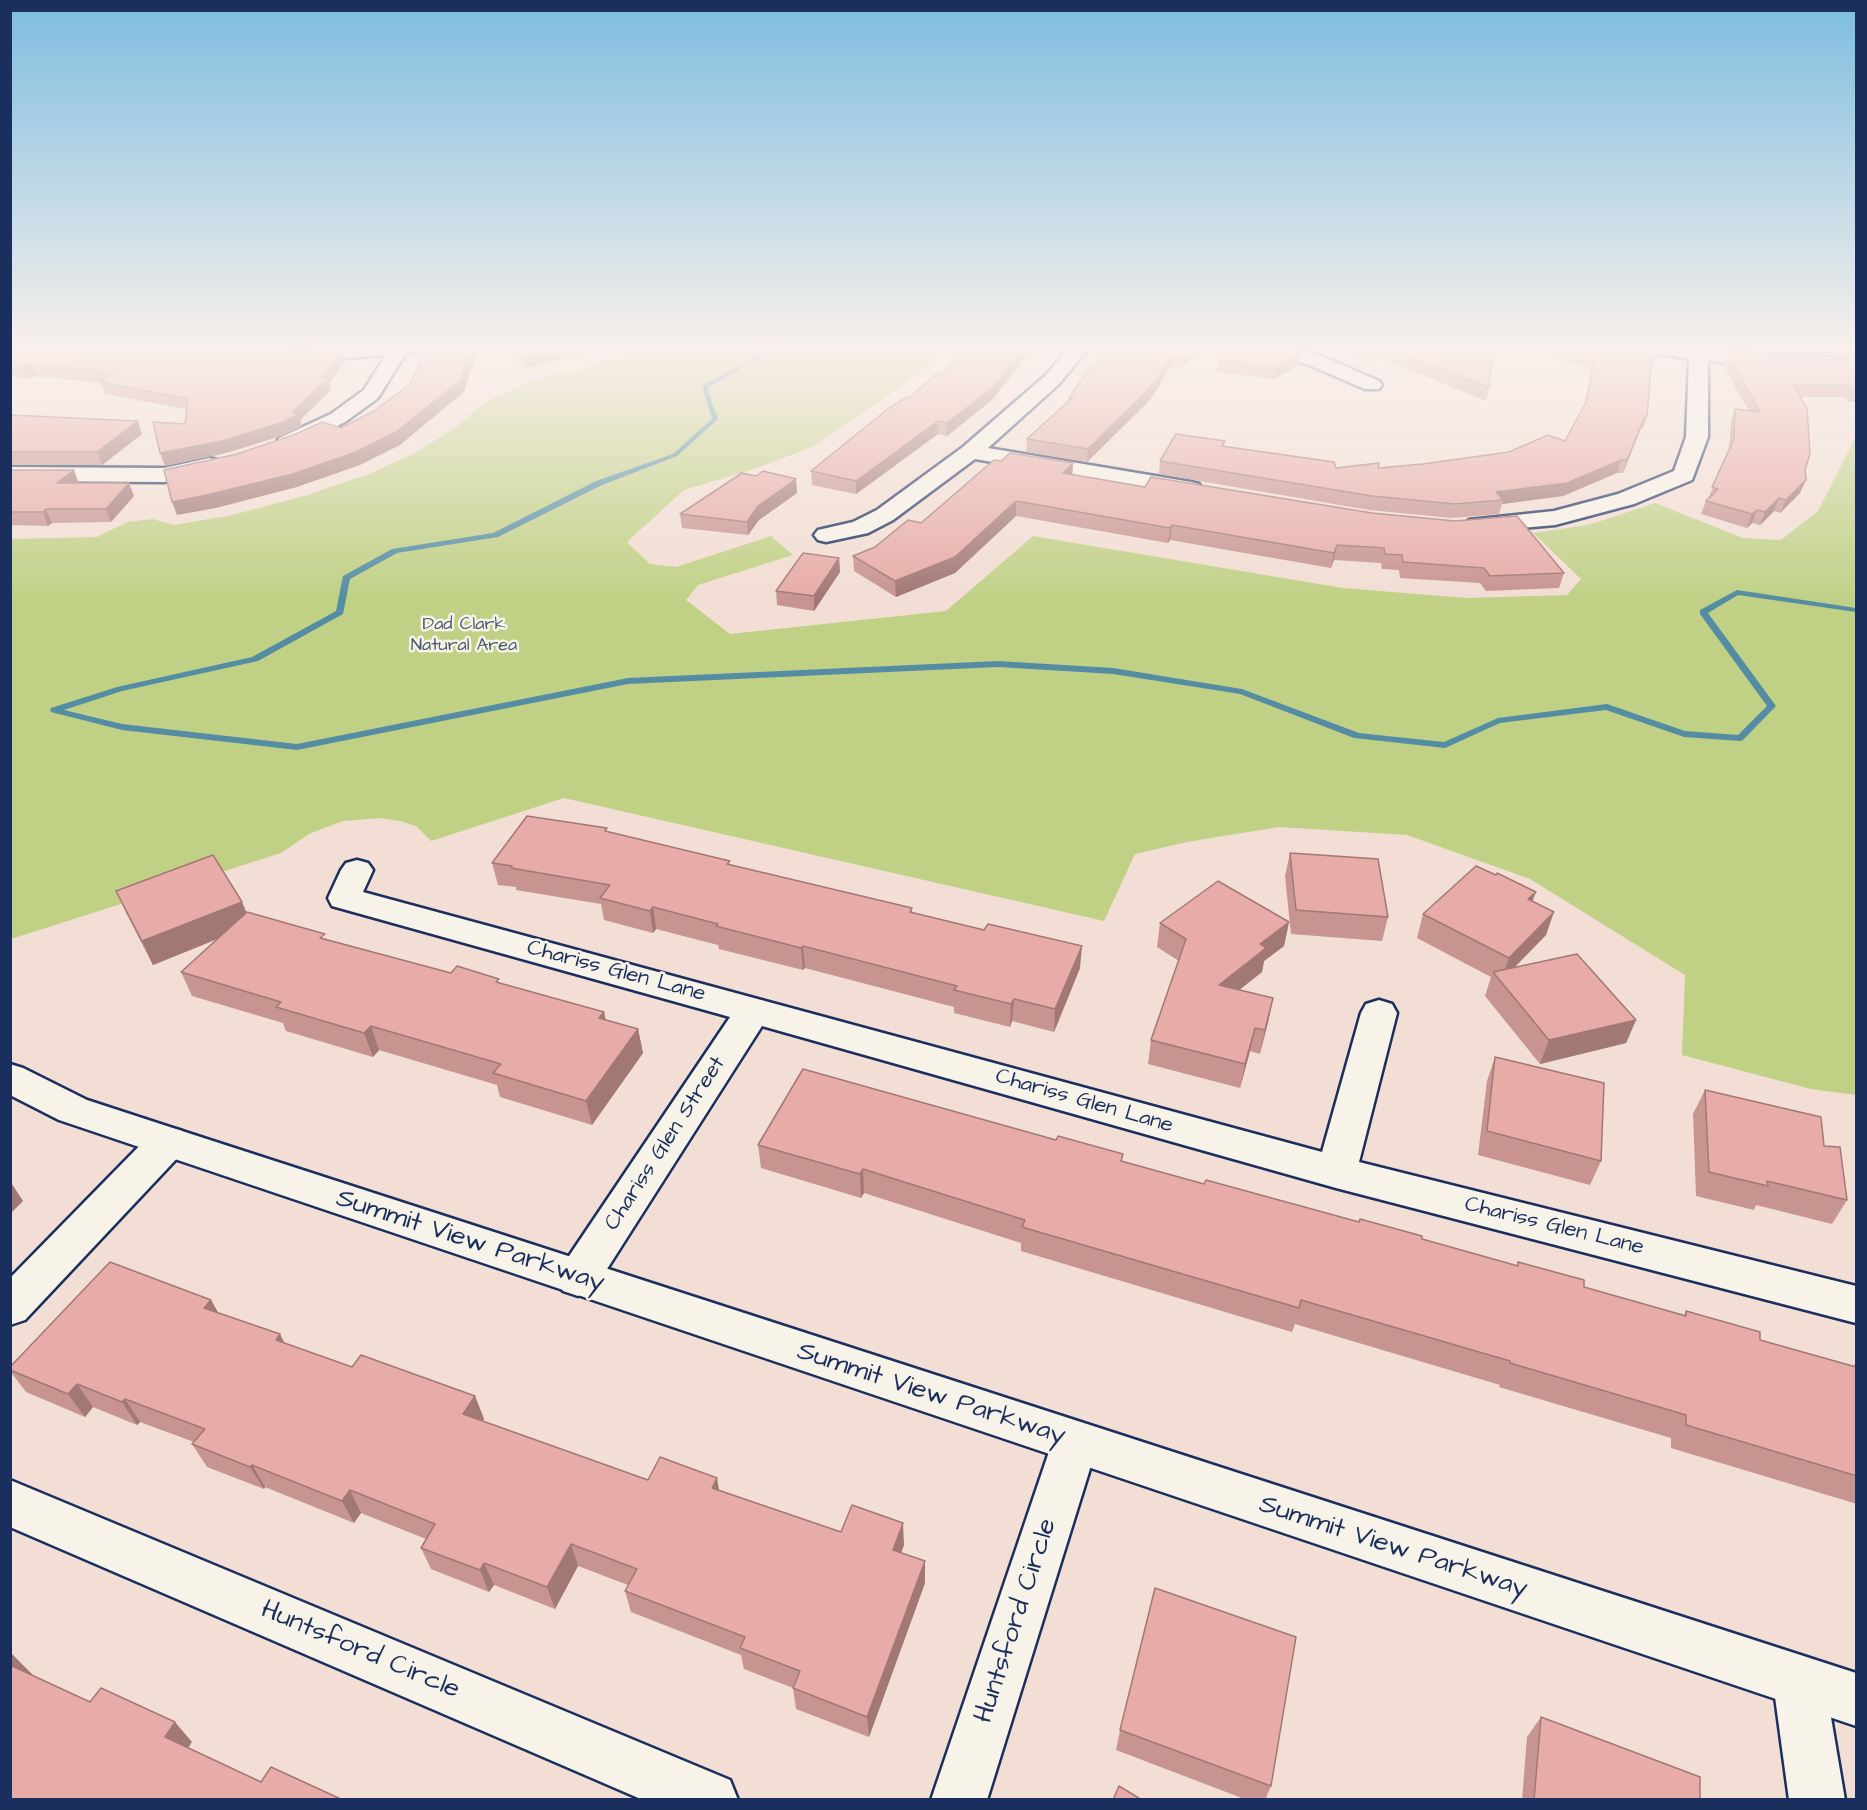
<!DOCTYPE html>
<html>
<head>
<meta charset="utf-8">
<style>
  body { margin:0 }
  #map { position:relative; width:1867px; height:1810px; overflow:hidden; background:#f2ded4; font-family:"Architects Daughter",sans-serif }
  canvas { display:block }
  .frame { position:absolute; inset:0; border:12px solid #1b2f5e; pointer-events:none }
</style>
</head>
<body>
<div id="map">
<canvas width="1867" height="1810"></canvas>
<div class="frame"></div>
</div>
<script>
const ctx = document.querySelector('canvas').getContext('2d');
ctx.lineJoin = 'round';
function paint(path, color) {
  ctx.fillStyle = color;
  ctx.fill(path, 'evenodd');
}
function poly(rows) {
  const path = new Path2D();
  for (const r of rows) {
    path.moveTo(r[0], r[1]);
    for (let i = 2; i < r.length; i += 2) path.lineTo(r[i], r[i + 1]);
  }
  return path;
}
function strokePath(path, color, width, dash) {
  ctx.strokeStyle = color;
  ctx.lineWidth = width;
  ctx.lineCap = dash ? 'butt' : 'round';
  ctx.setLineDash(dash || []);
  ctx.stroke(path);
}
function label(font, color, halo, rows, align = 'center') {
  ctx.font = font + ' "Architects Daughter",sans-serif';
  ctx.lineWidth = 5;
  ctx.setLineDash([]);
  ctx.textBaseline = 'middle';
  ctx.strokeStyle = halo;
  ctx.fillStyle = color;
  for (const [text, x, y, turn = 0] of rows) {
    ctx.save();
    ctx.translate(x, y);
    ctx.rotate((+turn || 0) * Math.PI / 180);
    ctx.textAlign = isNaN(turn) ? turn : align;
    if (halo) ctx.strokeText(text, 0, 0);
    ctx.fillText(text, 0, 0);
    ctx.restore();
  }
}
paint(poly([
  [649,346,946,346,908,382,812,447,754,469,684,490,627,542,650,564,676,567,771,536,793,555,698,585,686,600,730,634,946,611,1033,536,1343,588,1466,598,1567,595,1581,579,1533,533,1588,525,1655,503,1743,538,1781,540,1818,511,1856,436,1856,1095,1811,1089,1682,1055,1685,975,1530,879,1407,835,1279,827,1187,842,1135,854,1104,921,564,798,431,841,416,826,400,821,380,818,343,821,309,834,281,853,11,939,11,539,97,537,127,522,153,519,174,525,232,515,304,496,369,474,417,452,456,427,484,403,532,380,585,368]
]), '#c0d186');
paint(poly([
  [774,346,781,346,707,388,718,419,677,456,602,485,498,537,397,553,350,579,343,614,258,661,122,691,64,710,122,724,297,744,628,678,998,661,1113,668,1242,689,1359,733,1444,742,1498,718,1607,704,1685,731,1738,735,1767,706,1700,614,1700,610,1737,590,1856,608,1856,612,1738,595,1708,613,1776,706,1743,740,1740,741,1684,737,1606,710,1500,723,1445,748,1354,738,1240,694,1113,674,998,667,628,684,297,750,122,730,51,712,50,710,51,708,117,687,252,657,336,611,343,576,392,549,493,533,596,481,673,454,712,419,702,386,774,346]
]), '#548da3');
const minor = poly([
  [360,346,439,346,437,350,430,352,406,353,378,398,345,422,295,448,287,449,279,448,276,443,279,438,331,414,364,390,386,355,299,362,292,360,289,356,292,352,360,346],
  [1071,346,1090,346,1059,384,988,448,1191,482,1199,484,1202,489,1199,494,1191,496,975,459,893,520,868,533,826,542,818,540,814,535,818,530,853,522,877,510,963,447,1045,376,1071,346],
  [1239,346,1274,346,1319,355,1379,381,1382,385,1379,389,1365,389,1307,364,1241,350,1239,346],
  [1636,346,1677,346,1788,356,1856,358,1856,370,1788,368,1708,361,1708,437,1692,480,1634,504,1555,525,1477,532,1469,530,1465,525,1469,520,1554,511,1618,494,1674,471,1686,437,1689,359,1638,350,1636,346],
  [209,458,217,460,220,465,217,470,164,482,10,481,10,467,164,468,209,458],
  [357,860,368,863,373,870,363,892,1322,1152,1361,1013,1366,1004,1379,1000,1392,1004,1397,1013,1359,1162,1856,1286,1856,1323,1336,1188,762,1026,593,1291,578,1296,563,1291,557,1278,563,1265,730,1017,332,906,328,898,341,870,346,863,357,860],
  [168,1127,182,1131,188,1142,182,1153,25,1320,10,1325,10,1278,154,1131,168,1127],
  [1075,1421,1092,1428,1098,1443,987,1800,931,1800,1052,1443,1058,1428,1075,1421],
  [10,1480,730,1780,738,1800,643,1800,10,1527,10,1480],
  [1799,1656,1818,1663,1825,1682,1845,1800,1789,1800,1773,1682,1780,1663,1799,1656]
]);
const tertiary = poly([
  [10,1064,23,1068,87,1100,182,1131,1856,1673,1856,1726,59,1120,10,1095,10,1064]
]);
strokePath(minor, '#1b2f5e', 5);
strokePath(tertiary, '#1b2f5e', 5);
paint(minor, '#f7f3e8');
paint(tertiary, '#f7f3e8');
paint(poly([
  [10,346,140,347,346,360,329,383,331,390,300,420,302,426,284,435,226,453,165,466,185,424,186,409,105,394,101,383,36,376,28,379,10,376],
  [211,346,325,346,275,349],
  [497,346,609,346,575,356,526,368],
  [1204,346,1182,368,1171,366,1150,400,1087,462,1026,452,1027,439,1068,401,1069,398,1093,367],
  [1284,346,1661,346,1658,356,1652,364,1647,416,1643,429,1641,428,1623,473,1617,473,1563,496,1502,504,1499,514,1452,518,1369,510,1159,474,1160,461,1224,446,1336,468,1378,468,1423,464,1509,452,1565,441,1584,405,1592,369,1519,347,1493,356,1489,388,1486,401,1376,356,1372,363,1327,348,1319,353],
  [1713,346,1857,346,1857,356,1788,354,1713,347],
  [1301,353,1299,365,1274,379,1216,372,1218,360],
  [1727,353,1792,358,1857,360,1857,402,1849,402,1844,397,1800,397,1805,470,1800,493,1780,513,1774,511,1760,525,1752,523,1747,528,1701,514,1706,501,1708,499,1729,449,1731,421,1735,409,1748,410,1723,365],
  [909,398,992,400,947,436,938,434,856,494,812,485,811,471],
  [10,415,142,434,102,465,10,465],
  [1001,461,1073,463,1072,475,1564,573,1559,588,1486,591,1480,583,1400,578,1399,570,1382,569,1381,563,1334,560,1331,568,1170,540,1168,543,1016,516,955,573,896,597,854,571,853,556,875,547,921,523],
  [10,470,79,483,134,496,111,522,52,523,48,526,10,525],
  [756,476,796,479,797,493,759,520,748,535,682,528,680,514],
  [839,558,840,572,814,611,777,605,776,591],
  [608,832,730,865,912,908,912,913,1080,968,1054,1032,1012,1021,1010,1027,954,1013,954,1007,805,968,803,970,719,949,718,945,656,929,653,933,604,920,601,904,516,890,516,887,498,885,492,863],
  [1290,853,1388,917,1382,941,1291,934,1285,876],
  [1496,875,1532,901,1546,935,1514,968,1636,1020,1626,1043,1540,1064,1485,996,1491,977,1417,938,1423,914],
  [116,891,246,912,327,939,451,973,500,983,604,1012,605,1020,638,1029,643,1053,592,1125,500,1097,497,1085,379,1050,373,1057,286,1031,283,1023,192,996,181,972,217,939,153,965,127,915],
  [1289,922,1284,946,1264,961,1262,972,1239,990,1273,998,1268,1022,1260,1054,1250,1051,1240,1088,1148,1064,1151,1040,1179,961,1157,947,1160,923],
  [1495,1057,1601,1161,1590,1185,1478,1155,1487,1081],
  [1705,1090,1824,1146,1847,1200,1832,1224,1756,1205,1754,1210,1696,1196,1693,1114],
  [758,1145,1122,1161,1204,1184,1422,1239,1517,1266,1518,1262,1584,1287,1684,1315,1686,1311,1760,1340,1853,1366,1857,1362,1857,1504,1671,1448,1671,1438,1499,1387,1500,1385,1295,1324,1292,1332,1021,1251,1021,1243,864,1193,861,1198,761,1168],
  [211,1300,218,1313,285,1343,352,1367,475,1396,484,1419,482,1421,648,1480,719,1490,841,1532,904,1545,901,1553,925,1583,869,1737,796,1709,793,1688,744,1669,741,1655,631,1612,625,1591,628,1585,578,1566,555,1609,494,1585,489,1592,431,1569,421,1548,426,1539,361,1513,354,1523,265,1487,264,1489,207,1467,192,1444,194,1442,140,1422,137,1425,93,1407,85,1417,26,1392,10,1371,10,1367],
  [1541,1717,1700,1800,1522,1800,1527,1737],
  [1120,1730,1271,1786,1265,1800,1247,1800,1116,1750]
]), '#c79490');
paint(poly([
  [473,346,479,346,464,392,400,445,360,465,297,487,216,508,177,515,172,502,293,474],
  [567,346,609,346,575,356,526,368,524,355],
  [1026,346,1035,346,992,400,947,436,947,423],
  [1194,346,1204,346,1182,368,1183,356],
  [1320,346,1328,346,1327,348,1319,353],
  [1377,346,1376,356,1372,363,1374,351],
  [1494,346,1519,346,1519,347,1491,356],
  [1660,346,1661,346,1658,356,1649,369,1652,356],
  [343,349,346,360,329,383,331,390,300,420,302,426,284,435,226,453,165,466,160,453,293,412,321,378],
  [1301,353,1299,365,1274,379,1276,367],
  [1173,354,1171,366,1150,400,1087,462,1088,449],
  [31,364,36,376,28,379,23,368],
  [1645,416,1641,428,1623,473,1627,460],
  [138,421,142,434,102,465,97,452],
  [938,421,938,434,856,494,856,481],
  [1621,460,1617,473,1563,496,1502,504,1503,500,1496,492],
  [1073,463,1072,478,1063,473],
  [74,470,79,484,57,483],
  [796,479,797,493,759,520,748,535,747,522,758,506],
  [1806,480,1800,493,1780,513,1786,500],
  [129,483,134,496,111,522,106,509],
  [1779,498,1774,511,1760,525,1765,512],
  [1016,501,1016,516,955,573,896,597,895,581],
  [46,509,52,523,48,526,43,512],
  [1757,510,1752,523,1747,528,1752,514],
  [1172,525,1170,540,1168,543,1170,528],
  [1337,545,1334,560,1331,568,1334,553],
  [839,558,840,572,814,611,814,596],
  [1536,892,1527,915,1528,899],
  [242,902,252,925,153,965,142,941],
  [653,907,656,929,653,933,650,911],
  [1554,912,1546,935,1500,982,1509,958],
  [1289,922,1284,946,1264,961,1262,972,1215,1009,1219,985,1260,944],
  [803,946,805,968,803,970,801,948],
  [1082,946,1080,968,1054,1032,1055,1009],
  [1273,998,1268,1022,1260,1054,1265,1030],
  [1014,999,1012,1021,1010,1027,1011,1004],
  [604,1012,609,1036,599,1018],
  [1636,1020,1626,1043,1540,1064,1549,1040],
  [371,1026,379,1050,373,1057,364,1033],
  [1255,1028,1250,1051,1240,1088,1245,1064],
  [638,1029,643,1053,592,1125,586,1101],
  [863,1169,864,1193,861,1198,860,1174],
  [10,1181,23,1201,10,1214],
  [211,1300,224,1323,204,1308],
  [280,1334,292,1358,276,1340],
  [77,1384,93,1407,85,1417,68,1394],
  [475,1396,484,1419,472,1437,463,1414],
  [125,1399,140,1422,137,1425,122,1402],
  [252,1465,265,1487,264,1489,250,1467],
  [717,1478,721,1501,712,1488],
  [350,1490,361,1513,354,1523,342,1501],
  [903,1523,904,1545,894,1572,893,1550],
  [571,1544,578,1566,555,1609,547,1587],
  [925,1561,925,1583,869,1737,867,1717],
  [484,1563,494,1585,489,1592,480,1570],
  [12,1654,32,1674,25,1683,10,1668,10,1656],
  [175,1722,192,1742,182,1757,165,1737]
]), '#a27875');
const building = poly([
  [10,346,133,346,140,347,272,354,343,349,321,378,328,378,293,412,299,414,281,423,222,441,160,453,153,422,185,424,188,399,100,382,113,373,41,364,31,364,23,368,10,365,10,346],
  [426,346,473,346,461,380,396,432,356,452,293,474,211,494,172,502,164,470,237,454,296,434,322,422,341,428,374,411,411,383,426,346],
  [511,346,567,346,524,355,511,346],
  [974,346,1026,346,992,388,947,423,938,421,856,481,811,471,889,408,906,398,909,398,936,374,941,375,963,351,968,352,974,346],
  [1107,346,1194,346,1183,356,1173,354,1151,387,1088,449,1027,439,1072,398,1069,398,1091,366,1093,367,1107,346],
  [1226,346,1268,346,1301,353,1276,367,1218,360,1226,346],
  [1358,346,1377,346,1374,351,1358,346],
  [1382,346,1494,346,1489,388,1382,346],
  [1557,346,1660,346,1652,356,1647,416,1645,416,1627,460,1621,460,1567,483,1496,492,1503,500,1455,504,1372,496,1160,461,1176,434,1225,441,1222,446,1334,462,1336,468,1379,463,1378,468,1423,464,1509,452,1548,435,1565,441,1586,402,1595,357,1557,346],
  [1727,353,1792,358,1857,360,1857,389,1854,389,1849,385,1793,385,1807,408,1810,454,1805,470,1806,480,1786,500,1779,498,1765,512,1757,510,1752,514,1706,501,1718,489,1712,487,1734,439,1735,409,1760,412,1727,353],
  [10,415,138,421,97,452,10,452,10,415],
  [1010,453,1073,463,1063,473,1145,487,1151,477,1372,513,1455,521,1517,516,1564,573,1490,576,1484,568,1403,562,1402,555,1385,554,1384,548,1337,545,1334,553,1172,525,1170,528,1016,501,955,557,895,581,853,556,875,547,908,520,921,523,994,460,1001,461,1010,453],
  [10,470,74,470,57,483,129,483,106,509,46,509,43,512,10,512,10,470],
  [763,471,796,479,758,506,747,522,680,514,742,473,756,476,763,471],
  [803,553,839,558,814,596,776,591,803,553],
  [527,816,607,828,605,831,730,861,727,864,912,908,910,912,984,930,988,924,1082,946,1055,1009,1014,999,1011,1004,954,990,957,986,803,946,801,948,716,926,718,924,653,907,650,911,600,898,610,885,511,868,512,866,492,863,527,816],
  [1290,853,1378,859,1388,917,1296,910,1290,853],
  [213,855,242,902,142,941,116,891,213,855],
  [1476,866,1496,875,1497,873,1536,892,1528,899,1554,912,1509,958,1423,914,1476,866],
  [1218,881,1289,922,1260,944,1266,948,1219,985,1273,998,1265,1030,1255,1028,1245,1064,1151,1040,1186,939,1160,923,1218,881],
  [247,912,325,934,320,938,451,973,457,966,499,979,496,982,604,1012,599,1018,638,1029,586,1101,493,1073,501,1064,371,1026,364,1033,276,1007,281,1002,181,972,247,912],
  [1577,954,1636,1020,1549,1040,1493,972,1577,954],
  [1495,1057,1604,1083,1601,1161,1487,1131,1495,1057],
  [803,1069,1056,1140,1058,1136,1123,1154,1121,1161,1204,1184,1206,1180,1359,1222,1360,1219,1422,1236,1422,1239,1518,1266,1518,1262,1584,1280,1584,1287,1686,1316,1686,1311,1760,1332,1760,1340,1856,1367,1857,1362,1857,1476,1686,1425,1686,1415,1510,1363,1510,1361,1301,1300,1299,1308,1022,1227,1025,1220,863,1169,860,1174,758,1145,803,1069],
  [1705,1090,1821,1117,1824,1146,1840,1147,1847,1200,1767,1181,1768,1186,1709,1172,1705,1090],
  [110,1262,211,1300,204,1308,280,1334,276,1340,352,1367,361,1355,475,1396,463,1414,648,1480,660,1457,717,1478,712,1488,841,1532,852,1505,903,1523,893,1550,925,1561,867,1717,793,1688,800,1671,740,1648,745,1637,625,1591,637,1569,571,1544,547,1587,484,1563,480,1570,421,1548,435,1524,350,1490,342,1501,252,1465,250,1467,192,1444,205,1429,125,1399,122,1402,77,1384,68,1394,10,1370,10,1367,110,1262],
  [1155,1588,1296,1637,1271,1786,1120,1730,1155,1588],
  [10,1665,90,1702,101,1688,175,1722,165,1737,261,1782,271,1767,343,1800,10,1800,10,1665],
  [1541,1717,1700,1777,1700,1800,1534,1800,1541,1717],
  [1119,1786,1142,1800,1113,1800,1119,1786]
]);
paint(building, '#e7aca7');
strokePath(building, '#a27875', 1.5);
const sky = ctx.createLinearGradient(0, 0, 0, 599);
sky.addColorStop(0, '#7cbddf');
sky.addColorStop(0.58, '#f9f0ec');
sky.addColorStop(1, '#f9f0ec00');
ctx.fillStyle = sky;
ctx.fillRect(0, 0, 1867, 599);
label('18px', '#445868', '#f7f3e8', [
  ["Dad Clark",464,625],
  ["Natural Area",464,646]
]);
label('22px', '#1b2f5e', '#f7f3e8', [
  ["Chariss Glen Lane",616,972,15],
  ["Chariss Glen Lane",1084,1102,16],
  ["Chariss Glen Street",666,1144,-57],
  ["Chariss Glen Lane",1554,1227,14]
]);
label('27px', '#1b2f5e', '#f7f3e8', [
  ["Summit View Parkway",470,1242,18],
  ["Summit View Parkway",931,1395,18],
  ["Summit View Parkway",1393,1548,18],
  ["Huntsford Circle",1017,1621,-72],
  ["Huntsford Circle",360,1651,23]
]);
</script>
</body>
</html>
